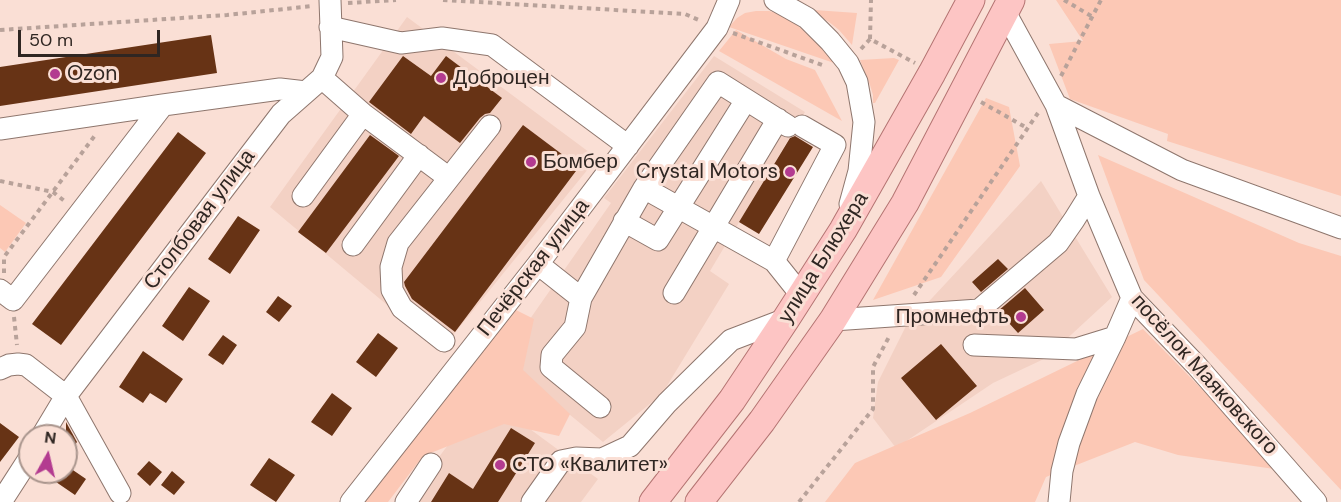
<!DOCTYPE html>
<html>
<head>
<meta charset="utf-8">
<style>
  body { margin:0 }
  #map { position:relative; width:1341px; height:502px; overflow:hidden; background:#fadfd5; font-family:"DM Sans",sans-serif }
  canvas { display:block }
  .north { position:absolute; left:18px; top:424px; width:60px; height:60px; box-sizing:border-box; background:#fadfd5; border:2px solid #a9958d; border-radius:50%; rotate:8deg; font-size:16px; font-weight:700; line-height:24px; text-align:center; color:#2f2622 }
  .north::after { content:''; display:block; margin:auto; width:21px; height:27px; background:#b33b90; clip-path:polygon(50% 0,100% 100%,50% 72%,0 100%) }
  .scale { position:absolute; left:18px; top:30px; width:142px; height:27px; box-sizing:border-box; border:3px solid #2f2622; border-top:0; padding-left:8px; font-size:18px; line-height:21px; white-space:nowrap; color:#2f2622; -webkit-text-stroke:4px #fadfd5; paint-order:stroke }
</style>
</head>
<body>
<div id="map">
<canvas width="1341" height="502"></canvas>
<div class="north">N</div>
<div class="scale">50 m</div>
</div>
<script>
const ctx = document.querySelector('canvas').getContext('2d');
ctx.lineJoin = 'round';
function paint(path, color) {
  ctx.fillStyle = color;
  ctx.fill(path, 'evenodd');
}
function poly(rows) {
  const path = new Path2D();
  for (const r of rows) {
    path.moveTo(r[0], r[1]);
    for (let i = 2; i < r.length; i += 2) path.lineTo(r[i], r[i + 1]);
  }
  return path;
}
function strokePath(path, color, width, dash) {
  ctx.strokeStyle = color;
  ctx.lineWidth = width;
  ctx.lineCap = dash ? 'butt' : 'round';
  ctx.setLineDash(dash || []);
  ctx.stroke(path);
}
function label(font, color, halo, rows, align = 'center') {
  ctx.font = font + ' "DM Sans",sans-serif';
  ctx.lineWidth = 6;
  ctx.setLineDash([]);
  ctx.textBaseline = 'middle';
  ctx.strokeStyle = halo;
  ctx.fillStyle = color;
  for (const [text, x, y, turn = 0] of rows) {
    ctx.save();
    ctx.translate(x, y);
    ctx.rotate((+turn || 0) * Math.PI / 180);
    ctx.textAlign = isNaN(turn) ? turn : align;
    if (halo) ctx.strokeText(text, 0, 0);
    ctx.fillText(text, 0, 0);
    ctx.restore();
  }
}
paint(poly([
  [407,17,597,158,441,350,270,207],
  [714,56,805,112,710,271,729,284,662,394,603,442,502,359,611,203,604,198],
  [1041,181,1112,297,1046,358,993,383,896,448,873,418,878,382,906,326],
  [485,396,598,479,581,502,405,502]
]), '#f3d1c4');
paint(poly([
  [1056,0,1341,0,1341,196,1167,141,1168,134,1070,99,1049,44,1083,41],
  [814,10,857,13,852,45,839,30,829,22,813,12],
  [756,11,769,11,780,14,791,19,831,57,834,63,729,27,737,18,745,13],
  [736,30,786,59,815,70,842,121,719,51],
  [894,58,899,60,875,103,873,103,873,95,870,85,860,60],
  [986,98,1009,107,1020,166,941,277,873,300],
  [1098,155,1299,243,1341,256,1341,490,1144,280],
  [0,205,26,223,5,252,0,248],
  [512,308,534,319,523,370,570,414,559,436,504,424,423,456,388,502,362,502],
  [1143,329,1281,470,1178,455,1135,442,1046,477,1035,502,825,502,855,463,970,413]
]), '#fcc8b5');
paint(poly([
  [211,35,217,73,0,106,0,67],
  [403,56,431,76,446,56,502,98,490,113,485,114,480,118,460,143,424,116,411,134,369,102],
  [523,125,579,167,455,332,412,299,405,286,404,282],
  [178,132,206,153,61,345,32,324],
  [370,135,399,156,326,253,298,232],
  [795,136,813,147,759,234,739,222,790,138],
  [238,216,260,230,230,274,208,259],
  [998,259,1008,269,981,292,972,282],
  [189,287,210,301,183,341,162,326],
  [1025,288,1044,310,1018,333,998,311],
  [278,296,292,306,279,322,266,312],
  [378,333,398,348,376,377,356,362],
  [223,335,237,345,223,365,208,355],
  [941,344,977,386,936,420,901,378],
  [143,351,183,379,166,403,150,393,143,403,119,387],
  [332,393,352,408,332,436,311,422],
  [66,422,77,442,66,457],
  [0,423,19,437,0,462],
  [511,428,535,443,498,502,431,502,449,473,473,489],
  [269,458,295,475,276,502,250,485],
  [149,461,162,472,150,486,137,474],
  [67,466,86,479,75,495,56,482,63,472,66,472],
  [172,471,185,482,174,495,161,485]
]), '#673315');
const minor = poly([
  [775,0,807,18,830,41,848,63,857,82,864,122,859,171,850,204],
  [1005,12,1056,105,1089,196,1132,298,1197,366,1316,502],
  [330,27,401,43,442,38,492,45,628,146],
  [322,78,363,114,449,178],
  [1056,105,1182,170,1341,228],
  [802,126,835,145,774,261,802,296],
  [0,129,163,105,280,89,306,92],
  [644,188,774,261],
  [303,196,363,114],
  [624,221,658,240,746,100],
  [353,245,419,155],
  [538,264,581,298],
  [0,290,13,300,163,105],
  [674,293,778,119],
  [833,320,979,310,1058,243,1074,220,1089,196],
  [444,341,402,308,392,290,391,267,398,243,490,126],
  [974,345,1076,349,1115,337],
  [0,369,9,365,18,364,26,365,66,396,120,493],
  [600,407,551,367,552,355,575,327,581,298,644,188,718,82,788,126],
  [42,436,66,396,281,114,322,78,332,57,330,0],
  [1,502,30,457],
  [351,502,538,264,717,28,729,0],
  [406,502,431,464],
  [532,502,561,461,576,458,602,459,630,446,667,403,731,340,786,319],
  [1059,502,1062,471,1069,443,1087,394,1115,337,1132,298]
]);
const major = poly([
  [653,502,732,400,786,319,843,230,932,73,971,0],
  [699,502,762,421,833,320,905,203,1011,0]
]);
strokePath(minor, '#8e766d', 23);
strokePath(major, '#b47472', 29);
strokePath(poly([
  [443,0,685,14,701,21],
  [1064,0,1093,17],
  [348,3,396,0],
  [0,30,227,15,313,6],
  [733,33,825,66],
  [870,39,871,0],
  [861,49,870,39,915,63],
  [1061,76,1101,0],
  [981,102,1027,128],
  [0,181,53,192,67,203],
  [4,273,4,257,96,134],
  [914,295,1038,113],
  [14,317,17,345],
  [799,502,873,409,873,367,890,335]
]), '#b8a29a', 4, [4.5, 4.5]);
strokePath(minor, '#fff', 21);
strokePath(major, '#fdc5c4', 27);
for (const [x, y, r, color] of [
  [55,74,6,"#b33b90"],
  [441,78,6,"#b33b90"],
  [531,162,6,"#b33b90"],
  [790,172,6,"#b33b90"],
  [1021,317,6,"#b33b90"],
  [500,465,6,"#b33b90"]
]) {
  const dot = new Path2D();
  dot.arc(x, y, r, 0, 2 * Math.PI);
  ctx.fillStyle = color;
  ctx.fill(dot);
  strokePath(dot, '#fadfd5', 2);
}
label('21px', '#2f2622', '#fadfd5', [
  ["Ozon",67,74],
  ["Доброцен",453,78],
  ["Бомбер",543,162],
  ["Crystal Motors",778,172,"right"],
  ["Промнефть",1009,317,"right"],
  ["СТО «Квалитет»",512,465]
], 'left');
label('21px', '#2f2622', '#fadfd5', [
  ["Столбовая улица",200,220,-53],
  ["улица Блюхера",824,258,-58],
  ["Печёрская улица",534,268,-52],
  ["посёлок Маяковского",1204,375,48]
]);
</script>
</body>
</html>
